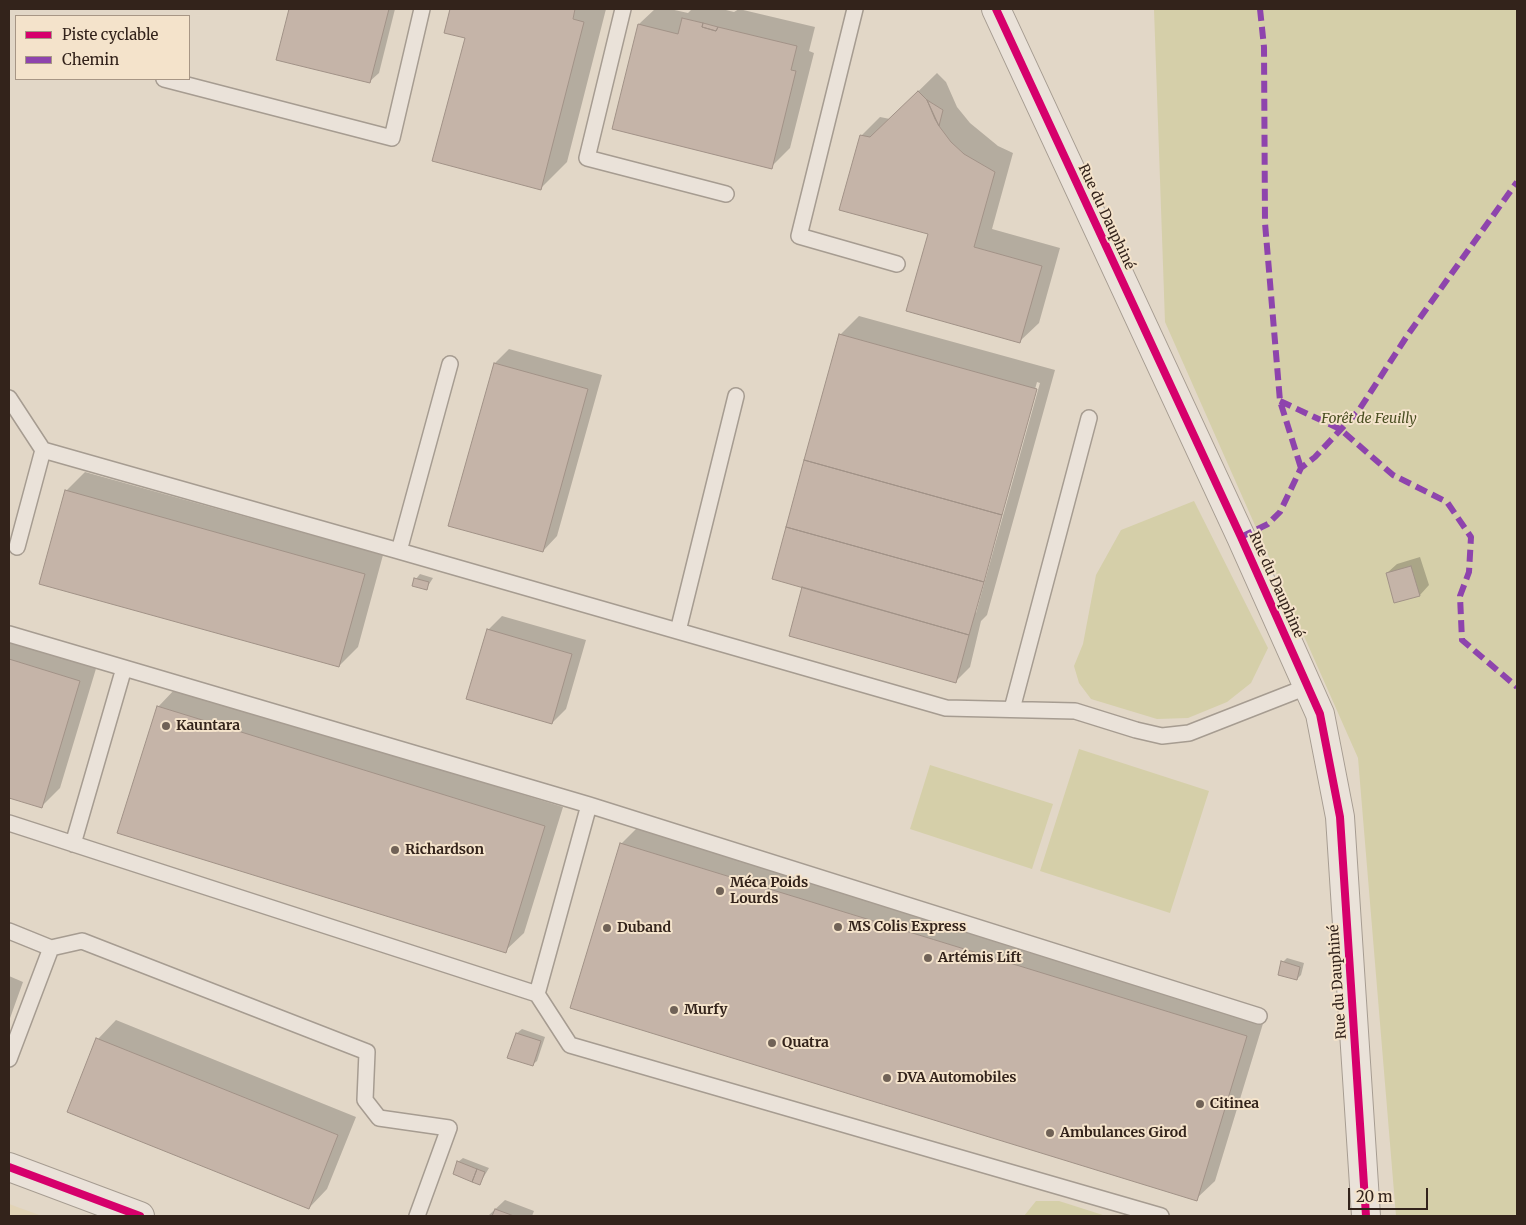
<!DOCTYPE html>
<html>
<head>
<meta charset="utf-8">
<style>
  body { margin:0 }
  #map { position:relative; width:1526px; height:1225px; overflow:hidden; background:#e2d7c7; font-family:Merriweather,serif }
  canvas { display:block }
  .frame { position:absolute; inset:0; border:10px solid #33231b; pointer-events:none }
  .legend { position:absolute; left:15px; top:15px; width:175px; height:65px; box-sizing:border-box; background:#f4e3cb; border:1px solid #a79685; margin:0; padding:6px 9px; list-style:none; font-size:15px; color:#33231b }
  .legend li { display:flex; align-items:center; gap:10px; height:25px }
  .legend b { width:25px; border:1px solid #a79685 }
  .scale { position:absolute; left:1348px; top:1188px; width:80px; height:22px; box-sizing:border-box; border:2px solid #33231b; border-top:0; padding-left:6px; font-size:15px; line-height:18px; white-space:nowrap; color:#33231b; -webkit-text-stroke:4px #f4e3cb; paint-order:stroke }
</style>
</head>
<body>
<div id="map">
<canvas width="1526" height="1225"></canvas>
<div class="frame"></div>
<ul class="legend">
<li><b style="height:6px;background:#d6006c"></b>Piste cyclable</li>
<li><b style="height:6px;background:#8e44ad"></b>Chemin</li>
</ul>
<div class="scale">20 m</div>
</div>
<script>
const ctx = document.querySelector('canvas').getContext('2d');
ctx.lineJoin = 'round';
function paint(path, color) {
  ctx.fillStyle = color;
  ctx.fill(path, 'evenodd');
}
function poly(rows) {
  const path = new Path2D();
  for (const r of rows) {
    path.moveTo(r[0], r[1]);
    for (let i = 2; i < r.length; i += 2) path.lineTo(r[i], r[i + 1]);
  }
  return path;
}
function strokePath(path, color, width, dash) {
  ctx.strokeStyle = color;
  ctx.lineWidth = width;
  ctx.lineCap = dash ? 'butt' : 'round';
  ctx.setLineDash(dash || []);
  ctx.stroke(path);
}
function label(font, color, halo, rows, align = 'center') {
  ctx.font = font + ' Merriweather,serif';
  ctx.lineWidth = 4;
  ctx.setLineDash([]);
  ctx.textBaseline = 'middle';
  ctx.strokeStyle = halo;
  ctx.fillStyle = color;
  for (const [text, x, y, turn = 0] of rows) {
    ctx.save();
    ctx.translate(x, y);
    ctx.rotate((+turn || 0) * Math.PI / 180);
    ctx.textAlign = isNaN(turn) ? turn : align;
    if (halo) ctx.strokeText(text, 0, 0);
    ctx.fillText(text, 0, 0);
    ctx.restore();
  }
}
paint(poly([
  [9,1204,42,1216,9,1216]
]), '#e2d4b7');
paint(poly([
  [1154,9,1517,9,1517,1216,1396,1216,1358,758,1165,322],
  [1194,501,1268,648,1251,683,1227,702,1188,718,1157,719,1091,699,1079,683,1074,666,1083,644,1096,575,1121,530],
  [1079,749,1209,791,1170,913,1040,871],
  [930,765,1053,804,1032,869,910,829],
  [1036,1201,1059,1201,1106,1216,1024,1216]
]), '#d5cfa9');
paint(poly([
  [291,9,395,9,379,73,369,82,278,59],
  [451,9,606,9,567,162,540,189,466,38,445,32],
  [655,9,670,9,688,13,692,9,722,9,734,12,739,9,815,27,809,51,814,53,790,148,771,167,639,24],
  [937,73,946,82,957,107,970,123,998,146,1013,153,992,229,1060,248,1039,323,1020,341,929,234,861,136,880,117,890,119],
  [859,316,1055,370,987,615,981,621,970,667,956,681,840,335],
  [1037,382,1040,383,976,613,974,613],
  [509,349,602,375,557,536,543,551,495,363],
  [85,472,383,555,358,647,339,666,66,491],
  [1420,557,1429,585,1420,595,1387,573,1397,564],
  [420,574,433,578,426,589,416,579],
  [502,616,586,640,566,709,552,723,488,630],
  [9,635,98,662,60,788,42,806,9,796],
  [176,688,563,807,524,933,505,951,158,707],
  [640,825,1265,1017,1215,1181,1196,1199,621,844],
  [1287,958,1304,963,1301,975,1297,979,1283,962],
  [9,976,23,982,9,1021],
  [116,1020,356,1117,327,1189,309,1208,98,1039],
  [522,1029,545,1037,537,1061,532,1065,509,1057,517,1033],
  [463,1158,489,1168,480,1183,458,1162],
  [505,1200,534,1211,532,1216,488,1216]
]), '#0003');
const building = poly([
  [289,9,389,9,370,83,276,60,289,9],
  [450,9,575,9,573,19,584,22,541,190,432,161,465,38,444,33,450,9],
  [682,18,703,23,702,27,716,31,718,27,797,46,791,70,796,71,772,169,612,129,638,24,678,34,682,18],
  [703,23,718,27,716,31,702,27,703,23],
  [918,91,927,100,939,126,951,142,964,154,995,172,974,247,1042,266,1020,343,906,311,928,234,839,210,860,135,870,137,918,91],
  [927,100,943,110,939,126,935,119,927,100],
  [839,334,1037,389,1002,515,804,460,839,334],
  [494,363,588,389,543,552,448,526,494,363],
  [804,460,1002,515,984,582,786,527,804,460],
  [65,490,365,574,339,667,39,584,65,490],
  [786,527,984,582,969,635,772,579,786,527],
  [1411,566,1420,596,1394,603,1386,573,1411,566],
  [414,578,429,582,427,590,412,586,414,578],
  [802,587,969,635,956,683,789,636,802,587],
  [487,629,572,654,552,724,466,699,487,629],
  [9,659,80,681,42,808,9,798,9,659],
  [157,706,545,826,506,953,117,833,157,706],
  [620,843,1247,1036,1197,1201,570,1008,620,843],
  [1281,961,1300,967,1297,980,1278,975,1281,961],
  [516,1033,541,1041,533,1066,507,1058,516,1033],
  [96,1038,338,1135,309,1209,67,1112,96,1038],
  [457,1161,477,1169,472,1182,453,1174,457,1161],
  [477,1169,485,1172,480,1185,472,1182,477,1169],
  [495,1209,514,1216,492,1216,495,1209]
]);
paint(building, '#c5b4a8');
strokePath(building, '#a19287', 1);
const service = poly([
  [623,9,587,158,726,194],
  [855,9,799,236,897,264],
  [164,79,392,138,422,9],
  [450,364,399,551,946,708,1075,711,1136,730,1162,736,1189,733,1309,686],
  [9,398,43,450,399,551],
  [17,547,43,450],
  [678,631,736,396],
  [9,634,589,805,1259,1016],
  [1012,709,1089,418],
  [9,823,537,994,570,1045,1161,1216],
  [73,844,124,668],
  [9,931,51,948],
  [537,994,589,805],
  [9,1059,51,948,82,941,367,1052,365,1100,379,1118,449,1128,417,1216]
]);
const minor = poly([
  [9,1167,140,1216]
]);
const tertiary = poly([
  [996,9,1241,537,1320,714,1340,817,1366,1216]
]);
strokePath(service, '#a69c91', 18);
strokePath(minor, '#a69c91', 30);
strokePath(tertiary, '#a69c91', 30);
strokePath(service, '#eae2d9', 15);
strokePath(minor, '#eae2d9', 28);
strokePath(tertiary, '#eae2d9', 28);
strokePath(poly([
  [1260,9,1264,47,1265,223,1280,401,1301,468],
  [1280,401,1340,429,1393,475,1447,502,1471,537,1469,572,1460,596,1462,640,1517,687],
  [1241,537,1268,524,1280,512,1301,468,1315,457,1359,410,1407,336,1517,182]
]), '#8e44ad', 6, [12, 6]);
strokePath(poly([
  [996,9,1241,537,1320,714,1340,817,1366,1216],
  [9,1167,140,1216]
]), '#d6006c', 8);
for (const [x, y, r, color] of [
  [166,726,5,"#706257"],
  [395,850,5,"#706257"],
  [720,891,5,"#706257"],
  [838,927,5,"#706257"],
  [607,928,5,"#706257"],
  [928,958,5,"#706257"],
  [674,1010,5,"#706257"],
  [772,1043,5,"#706257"],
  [887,1078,5,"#706257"],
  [1200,1104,5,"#706257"],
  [1050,1133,5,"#706257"]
]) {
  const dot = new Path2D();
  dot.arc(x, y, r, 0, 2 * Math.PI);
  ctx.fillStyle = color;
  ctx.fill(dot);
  strokePath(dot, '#f4e3cb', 2);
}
label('14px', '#33231b', '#f4e3cb', [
  ["Rue du Dauphiné",1106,217,65],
  ["Rue du Dauphiné",1276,585,66],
  ["Rue du Dauphiné",1338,982,-94]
]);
label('italic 14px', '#4a4f22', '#f4e3cb', [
  ["Forêt de Feuilly",1369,419]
]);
label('bold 14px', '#33231b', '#f4e3cb', [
  ["Kauntara",176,726],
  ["Richardson",405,850],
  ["Méca Poids",730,883],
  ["Lourds",730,899],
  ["MS Colis Express",848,927],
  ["Duband",617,928],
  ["Artémis Lift",938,958],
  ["Murfy",684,1010],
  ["Quatra",782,1043],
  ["DVA Automobiles",897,1078],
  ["Citinea",1210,1104],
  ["Ambulances Girod",1060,1133]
], 'left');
</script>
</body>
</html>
